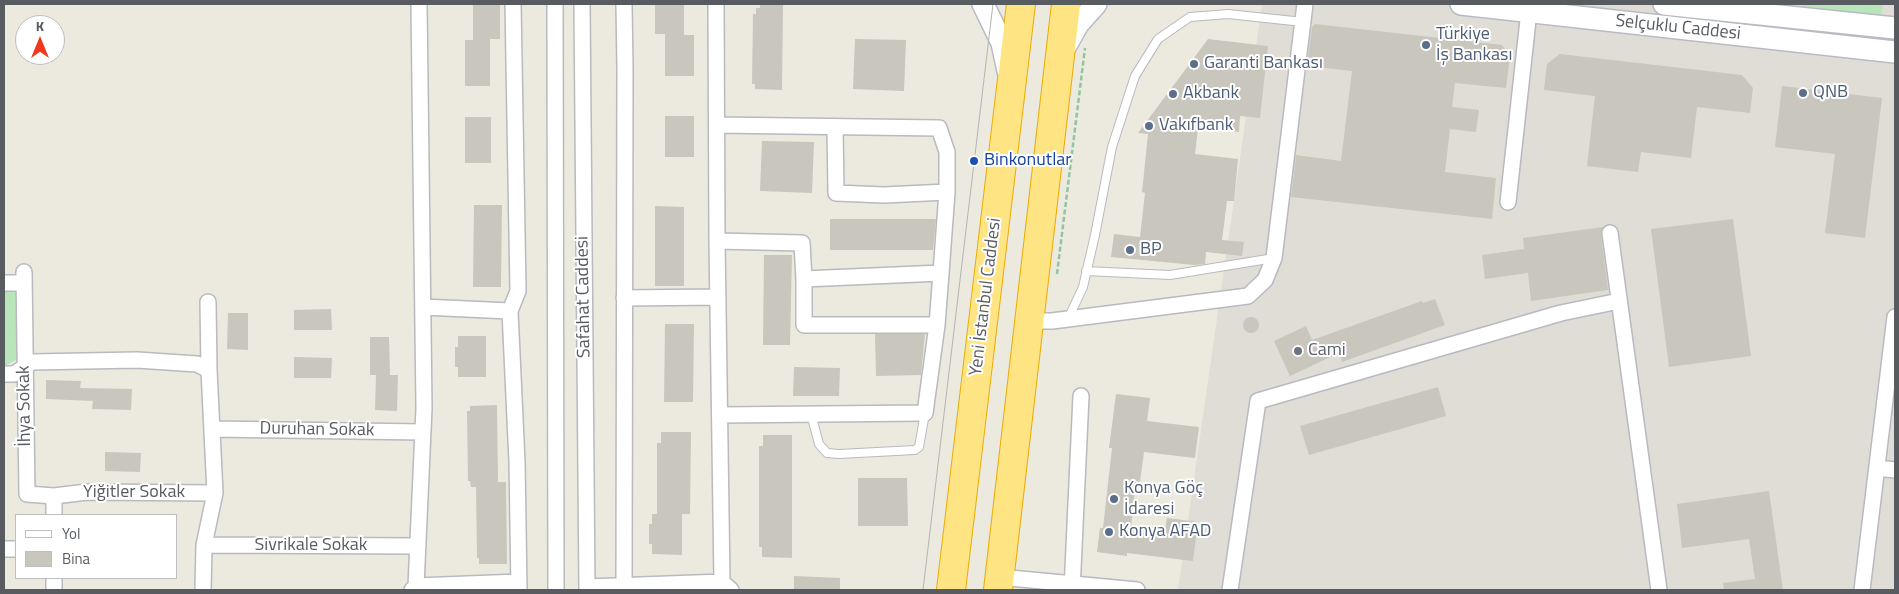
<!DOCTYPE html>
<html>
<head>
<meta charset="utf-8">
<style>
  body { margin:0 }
  #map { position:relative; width:1899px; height:594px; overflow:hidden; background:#eceade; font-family:"Titillium Web",sans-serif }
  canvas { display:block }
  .frame { position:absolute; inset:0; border:5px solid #585c61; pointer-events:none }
  .legend { position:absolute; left:15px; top:514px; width:162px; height:65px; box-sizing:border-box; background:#fff; border:1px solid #bcbec0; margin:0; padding:6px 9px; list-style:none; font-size:15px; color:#585c61 }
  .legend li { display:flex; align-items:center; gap:10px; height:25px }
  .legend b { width:25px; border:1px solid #bcbec0 }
  .north { position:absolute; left:15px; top:15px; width:50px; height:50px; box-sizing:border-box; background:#fff; border:1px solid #bcbec0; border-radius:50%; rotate:0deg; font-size:14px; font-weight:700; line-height:20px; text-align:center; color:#585c61 }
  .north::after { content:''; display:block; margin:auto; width:18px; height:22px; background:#f4361d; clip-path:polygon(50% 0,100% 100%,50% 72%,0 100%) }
</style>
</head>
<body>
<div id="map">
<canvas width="1899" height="594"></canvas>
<div class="frame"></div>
<ul class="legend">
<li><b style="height:6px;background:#fff"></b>Yol</li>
<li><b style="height:14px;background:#c9c6be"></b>Bina</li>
</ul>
<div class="north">K</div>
</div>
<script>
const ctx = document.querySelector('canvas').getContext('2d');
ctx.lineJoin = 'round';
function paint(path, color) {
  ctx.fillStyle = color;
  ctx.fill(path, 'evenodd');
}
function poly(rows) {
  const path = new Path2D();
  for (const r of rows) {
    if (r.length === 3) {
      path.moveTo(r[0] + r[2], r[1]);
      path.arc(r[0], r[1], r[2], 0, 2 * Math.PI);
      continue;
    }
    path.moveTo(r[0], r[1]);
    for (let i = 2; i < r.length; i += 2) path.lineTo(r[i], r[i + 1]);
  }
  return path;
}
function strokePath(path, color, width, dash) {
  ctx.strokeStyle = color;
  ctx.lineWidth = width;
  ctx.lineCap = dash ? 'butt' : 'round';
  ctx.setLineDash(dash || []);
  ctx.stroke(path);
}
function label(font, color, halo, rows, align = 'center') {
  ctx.font = font + ' "Titillium Web",sans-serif';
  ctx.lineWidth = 4;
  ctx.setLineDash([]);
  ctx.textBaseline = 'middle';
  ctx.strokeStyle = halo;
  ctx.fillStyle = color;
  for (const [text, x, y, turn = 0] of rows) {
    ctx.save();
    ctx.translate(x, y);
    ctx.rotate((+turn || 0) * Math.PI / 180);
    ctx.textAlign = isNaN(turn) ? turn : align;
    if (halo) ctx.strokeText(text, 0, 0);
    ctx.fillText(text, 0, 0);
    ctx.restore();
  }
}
paint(poly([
  [1257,4,1895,4,1895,590,1178,590,1262,5]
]), '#dfddd6');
paint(poly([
  [1802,4,1883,4,1881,17,1802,6],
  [4,289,16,289,18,359,5,366]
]), '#b8e6ba');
paint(poly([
  [473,4,500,4,500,39,490,39,490,86,465,86,465,40,473,40],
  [655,4,684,4,684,35,694,35,694,76,665,76,665,34,655,34],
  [760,4,783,4,782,90,755,89,755,84,752,84,753,14,756,14,756,8,760,8],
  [1315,24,1502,45,1510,56,1506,88,1455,83,1452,107,1479,110,1476,132,1450,129,1445,172,1496,178,1492,219,1291,197,1296,155,1341,161,1352,71,1307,66,1312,27],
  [855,39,906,40,904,91,853,89],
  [1208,39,1268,46,1260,118,1240,116,1239,132,1220,130,1221,123,1199,120,1195,154,1238,159,1234,201,1227,201,1222,240,1244,242,1242,256,1206,252,1205,264,1194,265,1111,257,1114,234,1140,237,1145,193,1142,192,1148,134,1138,133],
  [1560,54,1742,75,1753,88,1750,113,1697,107,1691,158,1641,152,1638,172,1587,166,1595,96,1544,90,1547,64],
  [1782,86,1882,98,1865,238,1825,233,1835,154,1775,147],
  [665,116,694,116,694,157,665,157],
  [465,117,491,117,491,163,465,163],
  [762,141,814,142,812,193,760,191],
  [474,205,502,205,501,287,473,287],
  [655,206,684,207,684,286,655,286],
  [830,219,936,219,933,250,830,250],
  [1733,219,1751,356,1669,367,1651,229],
  [1603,227,1601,234,1608,290,1531,301,1528,273,1485,279,1482,255,1524,249,1523,238],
  [764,255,792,255,790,345,763,345],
  [1435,299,1445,325,1342,362,1339,353,1290,376,1274,341,1306,326,1312,340,1422,301,1423,303],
  [331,309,332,330,294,330,294,310],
  [228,313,248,313,248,350,227,349],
  [1251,325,8],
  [665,324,694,324,693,402,664,402],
  [875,334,925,334,921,375,876,376],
  [458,336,486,336,486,377,458,377,458,367,455,367,455,347,458,347],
  [370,337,389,337,390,375,398,375,397,411,375,410,376,375,370,375],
  [294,357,332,358,331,378,294,378],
  [794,367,840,368,839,396,793,396],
  [46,380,81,381,80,388,132,389,131,410,92,409,93,401,46,399],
  [1438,387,1446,416,1309,455,1300,426],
  [1116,394,1150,398,1147,421,1199,427,1195,458,1144,452,1140,482,1136,481,1131,527,1165,531,1167,518,1198,522,1193,561,1127,553,1127,556,1097,552,1100,528,1103,528,1112,448,1109,448],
  [497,405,498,482,506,482,507,564,479,564,479,558,477,558,476,487,471,487,470,481,468,481,467,411,470,411,470,406],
  [661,432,691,432,690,514,682,514,682,555,652,554,652,544,649,544,649,524,652,524,652,514,657,514,657,443,661,443],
  [763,435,792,435,792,558,762,557,762,547,759,547,759,446,763,446],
  [105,452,141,453,140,472,105,471],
  [858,478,907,478,908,526,858,526],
  [1769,491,1783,590,1724,590,1723,583,1755,579,1749,539,1682,548,1677,504],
  [794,576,840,578,840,590,794,590]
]), '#c9c6be');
const lane = poly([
  [1086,271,1170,275,1274,258],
  [1068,319,1083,287,1095,235,1112,147,1135,76,1158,39,1190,17,1228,14,1303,22],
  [811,414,819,444,827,453,839,454,915,450,919,447,925,413]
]);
const street = poly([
  [513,4,518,291,510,311,517,462,519,590],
  [555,4,556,590],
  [582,4,587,590],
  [716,4,717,241,722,582,731,590],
  [717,125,939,128,947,152,947,192,941,273,804,279,802,243,717,241],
  [835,127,836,193,884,195,947,192],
  [1508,202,1529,11],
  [1610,233,1659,590],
  [24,272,27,494,54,496,54,515],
  [804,279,804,325,937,325],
  [4,283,24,283],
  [624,298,718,297],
  [208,302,209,370],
  [423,307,510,311],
  [1029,321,1052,321,1248,296,1265,280,1274,258,1305,4],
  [4,374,14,374,32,362,137,360,197,364,209,370,215,493,204,545,203,590],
  [721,415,925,413,937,325,941,273],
  [212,429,423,432],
  [1877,468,1895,470],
  [54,496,87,492,215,493],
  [204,545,418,546],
  [4,549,16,549],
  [999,577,1137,590],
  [416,586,519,582],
  [587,587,722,582],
  [54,590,54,578],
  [412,590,416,586,424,408,419,4],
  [624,590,625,69,624,4],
  [1072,590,1081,396],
  [1230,590,1258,401,1561,313,1619,301],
  [1862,590,1895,317]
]);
const secondary = poly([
  [983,4,1002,43,1008,71],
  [1461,4,1895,52],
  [1664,4,1895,28],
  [1064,49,1078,24,1096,4]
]);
const highway = poly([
  [951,590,1021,4],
  [998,590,1066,4]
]);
strokePath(lane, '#b7babf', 10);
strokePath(street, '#b7babf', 18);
strokePath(secondary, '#b8bbc2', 24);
strokePath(highway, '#ebab00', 30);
strokePath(poly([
  [1057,274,1085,48]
]), '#90c5a1', 2.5, [5, 2.5]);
strokePath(lane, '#fff', 8);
strokePath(street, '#fff', 15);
strokePath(secondary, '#fff', 21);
strokePath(highway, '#ffe483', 28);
strokePath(poly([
  [923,590,993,4]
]), '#b3b4b4', 1);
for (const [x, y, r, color] of [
  [1426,45,5,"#5c6f8a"],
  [1194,64,5,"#5c6f8a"],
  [1803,93,5,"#5c6f8a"],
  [1173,94,5,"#5c6f8a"],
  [1149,126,5,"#5c6f8a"],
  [974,161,5,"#1a4fb4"],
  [1130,250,5,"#5c6f8a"],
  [1298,351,5,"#6b7280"],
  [1114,499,5,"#5c6f8a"],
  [1109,532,5,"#5c6f8a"]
]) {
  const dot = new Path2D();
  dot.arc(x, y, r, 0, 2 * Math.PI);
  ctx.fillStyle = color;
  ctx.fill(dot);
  strokePath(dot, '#fff', 2);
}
label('18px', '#585c61', '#fff', [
  ["Selçuklu Caddesi",1678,28,6],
  ["Safahat Caddesi",584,297,-91],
  ["Yeni İstanbul Caddesi",986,297,-83],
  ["İhya Sokak",25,406,-91],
  ["Duruhan Sokak",317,430,1],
  ["Yiğitler Sokak",134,493],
  ["Sivrikale Sokak",311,546]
]);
label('18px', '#4e5e75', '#fff', [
  ["Türkiye",1436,35],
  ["İş Bankası",1436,56],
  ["Garanti Bankası",1204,64],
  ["QNB",1813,93],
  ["Akbank",1183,94],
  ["Vakıfbank",1159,126],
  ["BP",1140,250],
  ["Konya Göç",1124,489],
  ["İdaresi",1124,510],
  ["Konya AFAD",1119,532]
], 'left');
label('18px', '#164399', '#fff', [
  ["Binkonutlar",984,161]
], 'left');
label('18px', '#5b616d', '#fff', [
  ["Cami",1308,351]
], 'left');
</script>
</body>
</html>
